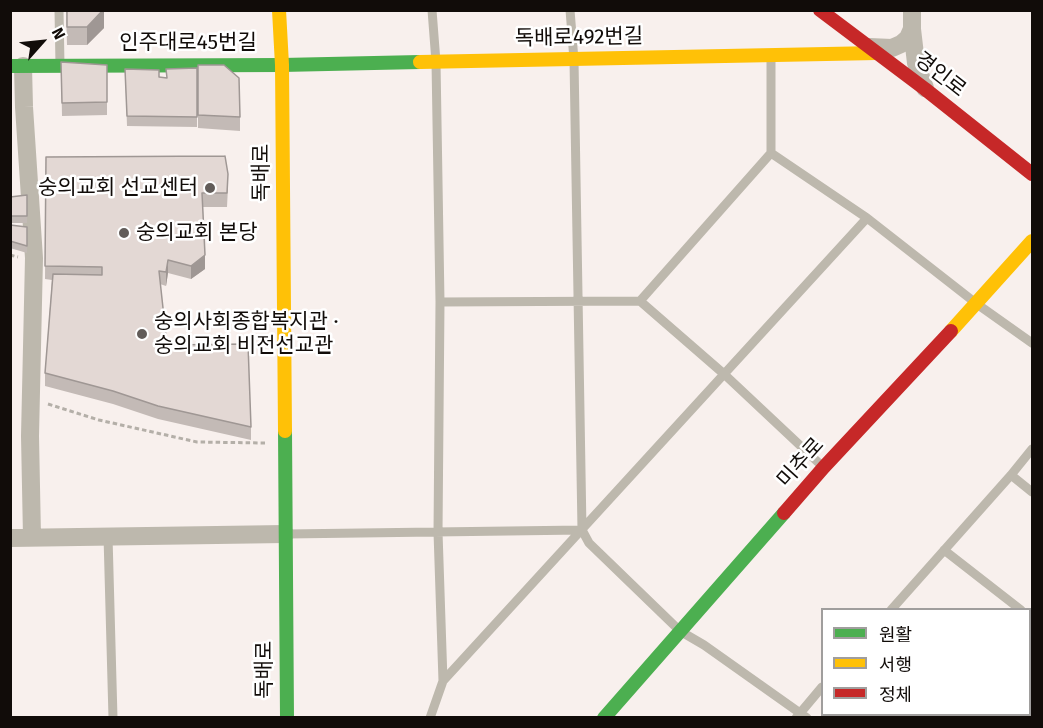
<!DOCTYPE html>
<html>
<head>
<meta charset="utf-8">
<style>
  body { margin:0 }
  #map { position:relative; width:1043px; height:728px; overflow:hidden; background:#f8f0ed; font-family:"Fira Sans","Noto Sans KR",sans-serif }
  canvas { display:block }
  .frame { position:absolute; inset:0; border:12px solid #110c09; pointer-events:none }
  .legend { position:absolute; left:821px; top:608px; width:210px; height:108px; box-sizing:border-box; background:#fff; border:2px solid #a09e9d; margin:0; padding:8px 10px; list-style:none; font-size:18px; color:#110c09 }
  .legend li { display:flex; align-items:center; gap:12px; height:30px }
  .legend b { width:30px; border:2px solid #a09e9d }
  .north { position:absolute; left:12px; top:12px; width:60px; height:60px; -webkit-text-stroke:4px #fff; paint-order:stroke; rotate:63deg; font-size:16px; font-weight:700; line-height:24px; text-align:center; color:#110c09 }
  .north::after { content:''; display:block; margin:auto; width:21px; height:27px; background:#110c09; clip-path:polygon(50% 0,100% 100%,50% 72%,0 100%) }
</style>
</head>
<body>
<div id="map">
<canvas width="1043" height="728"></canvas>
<div class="frame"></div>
<ul class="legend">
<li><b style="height:8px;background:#4caf50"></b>원활</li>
<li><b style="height:8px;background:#ffc107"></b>서행</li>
<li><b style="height:8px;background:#c62828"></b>정체</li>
</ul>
<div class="north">N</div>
</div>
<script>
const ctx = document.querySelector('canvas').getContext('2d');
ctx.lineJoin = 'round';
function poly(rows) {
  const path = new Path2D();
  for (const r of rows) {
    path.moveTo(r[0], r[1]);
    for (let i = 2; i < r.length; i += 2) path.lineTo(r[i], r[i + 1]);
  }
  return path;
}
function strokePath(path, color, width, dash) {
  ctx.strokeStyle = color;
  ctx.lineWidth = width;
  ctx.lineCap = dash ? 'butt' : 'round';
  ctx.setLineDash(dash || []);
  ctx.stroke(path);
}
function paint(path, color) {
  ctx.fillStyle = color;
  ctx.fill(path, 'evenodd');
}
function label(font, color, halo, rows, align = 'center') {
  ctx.font = font + ' "Fira Sans","Noto Sans KR",sans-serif';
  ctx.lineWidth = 5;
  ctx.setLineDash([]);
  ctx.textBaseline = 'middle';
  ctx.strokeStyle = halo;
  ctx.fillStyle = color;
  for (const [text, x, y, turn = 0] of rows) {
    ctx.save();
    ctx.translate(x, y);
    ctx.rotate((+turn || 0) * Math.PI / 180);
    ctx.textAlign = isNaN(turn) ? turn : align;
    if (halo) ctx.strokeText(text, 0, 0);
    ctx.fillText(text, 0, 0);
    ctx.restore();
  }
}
strokePath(poly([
  [10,255,18,257],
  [48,404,99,420,197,442,265,443]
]), '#b4afa8', 3, [4.5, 3]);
strokePath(poly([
  [59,10,60,65],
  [570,10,574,60,582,530,589,543,680,631,704,645,807,718],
  [771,55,771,153,867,218,977,304,1032,343],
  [640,301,771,153],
  [440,302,640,301,724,374,822,466],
  [1011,475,1032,492],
  [287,534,582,530],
  [108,536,113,718],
  [944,550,1021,610],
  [891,610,1011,475,1032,449],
  [1030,616,1032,618],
  [443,681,867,218],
  [998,714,1002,718],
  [430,718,443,681,438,532,440,302,436,62,432,10],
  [796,718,822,687]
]), '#bdb8ad', 9);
strokePath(poly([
  [912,10,912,29,916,63,925,88],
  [869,47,892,48,901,44,908,38,912,29],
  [23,66,24,107,34,258,30,436,32,537],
  [10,538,285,534]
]), '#bdb8ad', 18);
strokePath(poly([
  [10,66,282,65,420,62],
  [285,431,287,718],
  [604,718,784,513]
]), '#4caf50', 14);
strokePath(poly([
  [279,10,282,65,285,431],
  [420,62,877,53],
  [951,331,1032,241]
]), '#ffc107', 14);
strokePath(poly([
  [820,10,925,89,1032,174],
  [784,513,824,467,951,331]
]), '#c62828', 14);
paint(poly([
  [66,10,104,10,104,28,87,45,67,45],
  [61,62,107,65,107,115,62,116],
  [198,65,240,117,240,131,198,128],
  [197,68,197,127,127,126,125,69,166,78],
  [46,157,228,187,227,207,203,207,205,269,191,279,168,273,166,286,160,284,167,345,251,427,251,440,158,419,113,404,45,386,45,373,52,280,45,279],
  [27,195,27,223,10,223,10,197],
  [10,225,27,227,27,253,10,248]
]), '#c3bab6');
paint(poly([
  [103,10,104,10,104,28,87,45,87,27],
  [205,255,205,269,191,279,191,266],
  [168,260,168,273,166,286,166,272]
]), '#9f9794');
const building = poly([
  [67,10,103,10,87,27,67,27,67,10],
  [61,62,107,65,107,102,62,103,61,62],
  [198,65,224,65,239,78,240,117,198,115,198,65],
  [197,68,197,117,127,116,125,69,159,70,159,77,167,78,166,69,197,68],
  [225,156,228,174,227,193,202,193,205,255,191,266,168,260,166,272,159,271,167,345,248,344,251,427,158,406,113,391,45,373,53,274,102,275,102,267,45,266,46,157,225,156],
  [27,195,27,216,10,216,10,197,27,195],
  [10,225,27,227,27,246,10,241,10,225]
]);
paint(building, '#e3d8d4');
strokePath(building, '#9f9794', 1.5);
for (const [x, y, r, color] of [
  [210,188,6,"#625c59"],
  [124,233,6,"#625c59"],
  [142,334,6,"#625c59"]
]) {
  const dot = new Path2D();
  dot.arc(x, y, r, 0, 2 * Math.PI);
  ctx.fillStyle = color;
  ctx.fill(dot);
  strokePath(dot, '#fff', 2);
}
label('21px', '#110c09', '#fff', [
  ["독배로492번길",579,38,-1],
  ["인주대로45번길",188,43],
  ["경인로",940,75,38],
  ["독배로",262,173,-90],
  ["미추로",801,463,-48],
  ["독배로",265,670,-90]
]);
label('21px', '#110c09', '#fff', [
  ["숭의교회 선교센터",198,188,"right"],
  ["숭의교회 본당",136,233],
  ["숭의사회종합복지관 ·",154,322],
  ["숭의교회 비전선교관",154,346]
], 'left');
</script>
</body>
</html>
